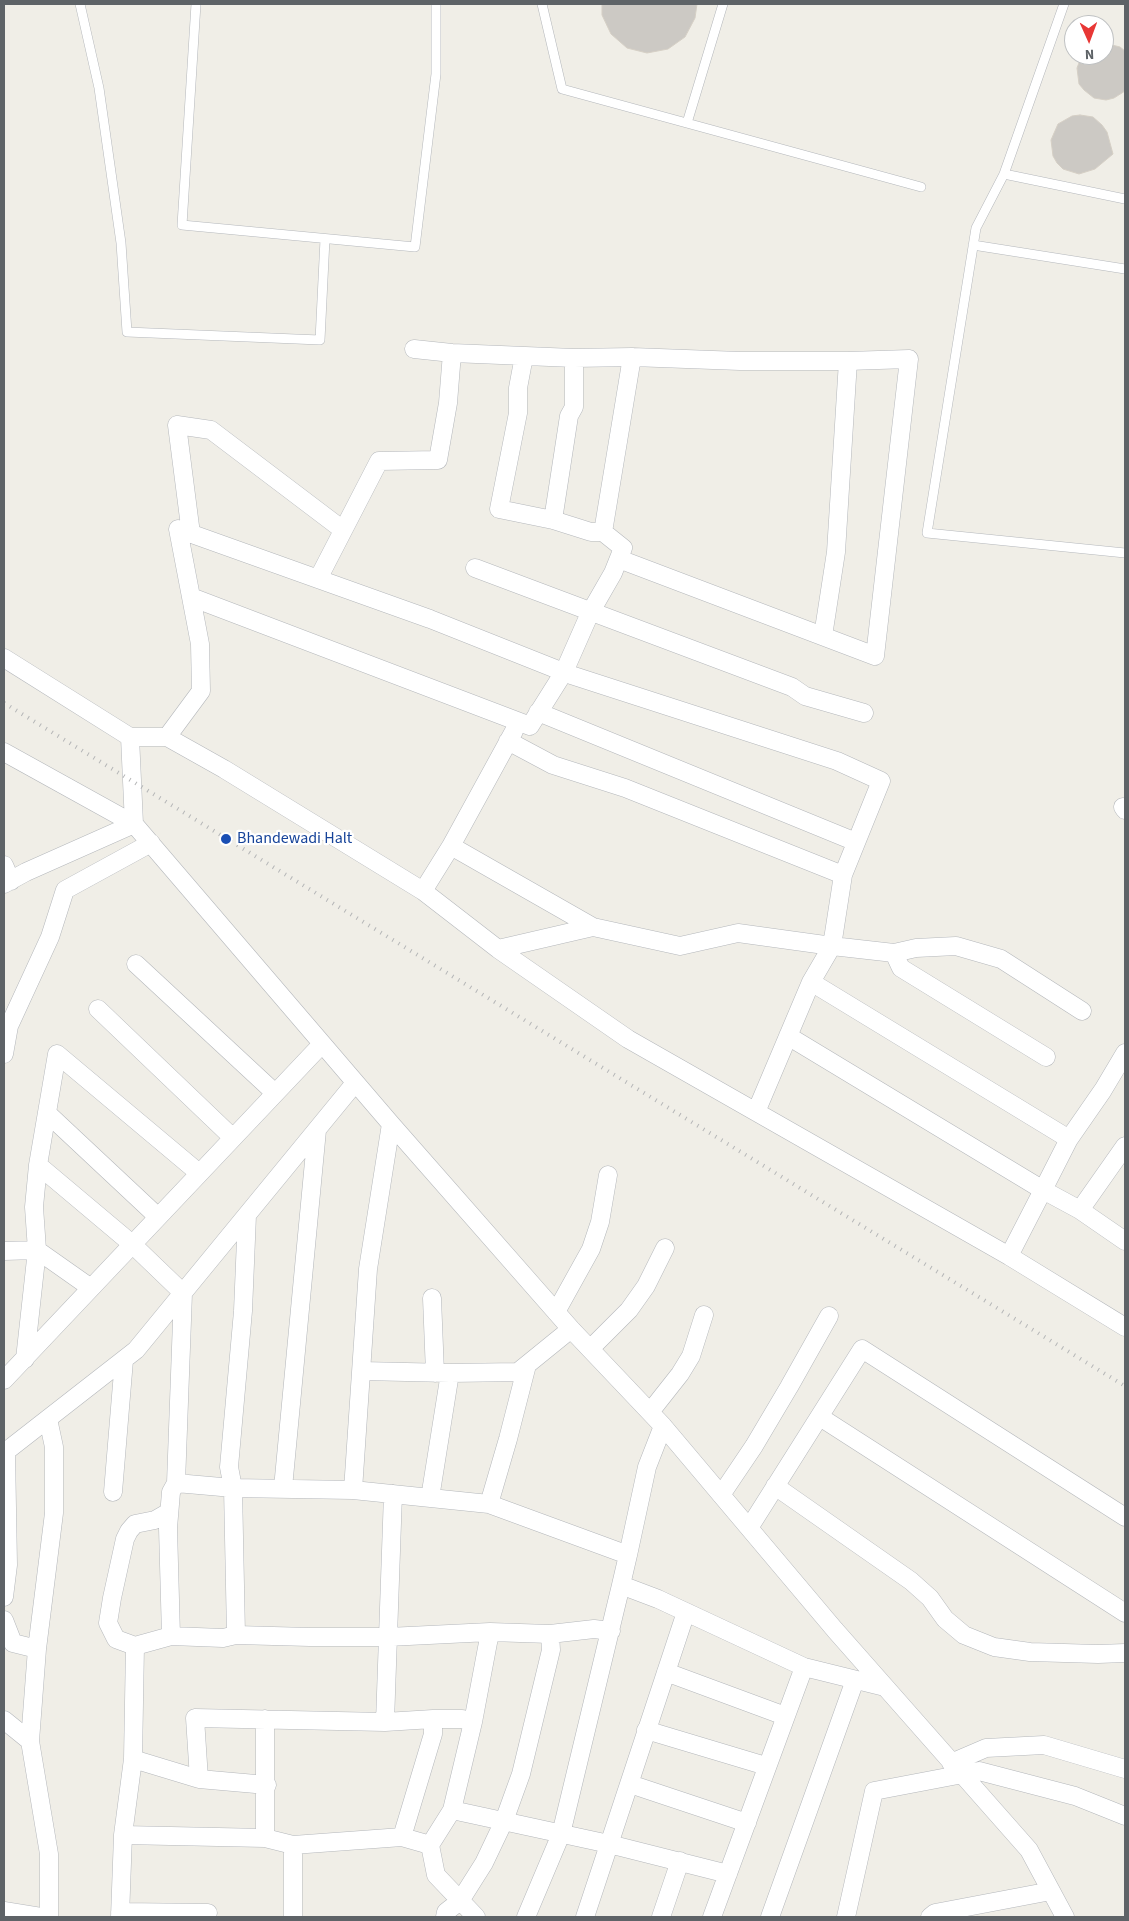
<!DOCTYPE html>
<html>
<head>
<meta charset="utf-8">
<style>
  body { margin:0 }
  #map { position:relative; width:1129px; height:1921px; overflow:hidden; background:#f0eee7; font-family:"Source Sans 3",sans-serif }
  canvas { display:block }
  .frame { position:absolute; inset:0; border:5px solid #5e6367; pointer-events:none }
  .north { position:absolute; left:1064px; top:15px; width:50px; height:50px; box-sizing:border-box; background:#fff; border:1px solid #bfc1c2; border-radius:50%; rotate:178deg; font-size:14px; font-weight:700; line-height:20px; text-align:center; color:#5e6367 }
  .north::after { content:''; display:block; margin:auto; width:18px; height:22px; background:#e83735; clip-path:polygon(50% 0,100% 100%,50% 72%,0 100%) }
</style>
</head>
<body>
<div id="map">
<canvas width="1129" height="1921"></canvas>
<div class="frame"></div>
<div class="north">N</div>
</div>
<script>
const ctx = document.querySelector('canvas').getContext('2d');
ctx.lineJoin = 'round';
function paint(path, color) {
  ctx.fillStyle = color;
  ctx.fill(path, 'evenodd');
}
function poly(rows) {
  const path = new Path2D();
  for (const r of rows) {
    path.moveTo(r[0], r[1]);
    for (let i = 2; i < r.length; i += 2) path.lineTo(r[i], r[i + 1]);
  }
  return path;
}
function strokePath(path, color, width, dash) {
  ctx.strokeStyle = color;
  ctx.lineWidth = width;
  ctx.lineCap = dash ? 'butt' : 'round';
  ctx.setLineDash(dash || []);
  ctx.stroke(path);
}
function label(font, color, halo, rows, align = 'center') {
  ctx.font = font + ' "Source Sans 3",sans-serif';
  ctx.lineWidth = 4.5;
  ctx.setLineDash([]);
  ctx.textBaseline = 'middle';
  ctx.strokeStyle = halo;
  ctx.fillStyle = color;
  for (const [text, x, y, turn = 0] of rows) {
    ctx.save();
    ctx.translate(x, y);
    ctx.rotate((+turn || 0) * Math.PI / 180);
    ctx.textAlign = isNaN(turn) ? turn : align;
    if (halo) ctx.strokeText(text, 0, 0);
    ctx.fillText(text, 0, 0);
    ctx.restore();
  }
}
const building = poly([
  [602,4,697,4,695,18,685,37,668,49,647,53,627,48,611,34,602,15,602,4],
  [1104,43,1120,47,1125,51,1125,91,1114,98,1106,100,1094,98,1084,90,1079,84,1077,68,1082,55,1104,55,1104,43],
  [1080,115,1093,117,1102,125,1107,132,1113,154,1095,169,1079,174,1063,169,1057,163,1053,156,1051,140,1058,124,1072,116,1080,115]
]);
paint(building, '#ccc9c4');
strokePath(building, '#d5cfc5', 1);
const service = poly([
  [80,4,99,88,121,243,127,332,320,340,325,239],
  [196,4,182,225,415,247,436,74,436,4],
  [542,4,562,89,921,187],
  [1064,4,1004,174,976,228,927,533,1125,553],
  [687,123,723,4],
  [1004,174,1125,199],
  [973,245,1125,269]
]);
const minor = poly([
  [414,349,452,353,574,358,632,357,740,361,848,361,836,552,823,636],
  [553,520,569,416,574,407,574,358],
  [603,532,632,357],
  [191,534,177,425,211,430,343,530],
  [619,559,875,656,909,359,848,361],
  [475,568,792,687,805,696,864,713],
  [318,579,379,461,438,460,448,403,452,353],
  [191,597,530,726,564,672,590,613,613,573,623,548,603,532,591,532,553,520,499,509,518,413,518,388,524,356],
  [4,658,130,737,134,824],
  [538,712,856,842],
  [514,731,451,846,593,927],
  [130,737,167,737,224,769,423,891,498,949,628,1039,1009,1256,1125,1327],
  [167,737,201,691,200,644,178,529,430,619,571,675,837,761,881,781,843,875,832,946,894,953,916,948,956,946,1001,959,1082,1011],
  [508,741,553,765,625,788,843,875],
  [4,752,134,824,391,1124,571,1329,663,1426,835,1630,1029,1850,1065,1917],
  [1123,807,1125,810],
  [4,865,11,881],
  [4,884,26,872,134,824],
  [423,891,451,846],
  [498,949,593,927,680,946,738,933,832,946,811,982,756,1112],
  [894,953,901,968,1046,1057],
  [136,964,275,1093],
  [811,982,1069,1139],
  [98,1009,233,1138],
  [788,1036,1043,1190,1069,1139,1103,1090,1125,1053],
  [4,1054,9,1026,50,937,65,890,151,843],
  [57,1054,199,1173],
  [47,1113,157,1216],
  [38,1165,132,1244,183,1293,176,1483,233,1488,353,1490,489,1504,628,1555,621,1585,658,1599,804,1667,885,1687],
  [1080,1210,1125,1241],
  [4,1251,37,1250,91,1288],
  [1009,1256,1043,1190,1080,1210,1125,1146],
  [432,1298,435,1373],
  [556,1312,591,1249,600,1222,608,1175],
  [590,1349,629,1310,646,1286,665,1248],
  [25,1359,37,1250,34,1207,38,1165,57,1054],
  [362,1371,450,1373,518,1372,571,1329],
  [4,1380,322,1044],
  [650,1412,680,1374,691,1356,704,1315],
  [820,1417,1125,1613],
  [4,1453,136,1350,355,1083],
  [775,1486,911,1581,930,1598,945,1619,964,1635,994,1647,1030,1652,1098,1654,1125,1653],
  [283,1488,317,1130],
  [353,1490,368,1269,391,1124],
  [113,1492,124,1360],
  [721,1495,754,1446,789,1387,829,1316],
  [430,1498,450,1373],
  [489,1504,508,1439,527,1365],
  [169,1512,155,1520,135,1524,129,1531,125,1539,112,1598,108,1623,116,1639,135,1646,171,1636,223,1638,236,1635,310,1637,388,1637,490,1632,550,1634,594,1629,611,1631],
  [749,1528,862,1349,1125,1517],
  [628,1555,647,1467,663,1426],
  [4,1597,8,1565,6,1452],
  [4,1620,13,1643,37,1649],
  [236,1635,233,1488,229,1467,243,1311,247,1215],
  [171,1636,168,1528,171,1492,176,1483],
  [666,1672,785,1716],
  [265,1719,265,1838],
  [4,1720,30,1741,49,1854,49,1917],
  [385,1722,433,1719,462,1719,473,1722],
  [646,1730,766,1766],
  [30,1741,37,1649,54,1513,54,1447,48,1419],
  [133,1759,135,1646],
  [951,1763,986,1748,1044,1745,1125,1769],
  [199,1779,267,1785],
  [630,1784,747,1823],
  [452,1810,609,1844,728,1874],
  [123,1835,265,1838,293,1845,402,1837,430,1845],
  [402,1837,433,1734,433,1719],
  [4,1911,41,1917],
  [120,1912,208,1913],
  [120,1917,123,1835,133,1759,199,1779,195,1718,385,1722,393,1494],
  [293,1917,293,1845],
  [445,1917,446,1912,460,1901,484,1863,504,1821,521,1774,551,1650,550,1634],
  [476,1917,436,1875,430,1845,452,1810,473,1722,490,1632],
  [526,1917,561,1834,621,1585],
  [585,1917,686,1612],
  [661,1917,680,1861],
  [712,1917,804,1667],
  [770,1917,855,1680],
  [846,1917,874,1791,979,1771,1075,1796,1125,1816],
  [930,1917,935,1913,1051,1891]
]);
strokePath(service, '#b4b7bb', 10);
strokePath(minor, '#b4b7bb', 19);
strokePath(service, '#fff', 9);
strokePath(minor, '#fff', 18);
strokePath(poly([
  [4,703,1125,1386]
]), '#b5b6b7', 4, [1, 6]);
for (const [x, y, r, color] of [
  [226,839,6,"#1a4fb4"]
]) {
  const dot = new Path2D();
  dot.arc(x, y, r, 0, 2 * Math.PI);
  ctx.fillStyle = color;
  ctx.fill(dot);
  strokePath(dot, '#fff', 2);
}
label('16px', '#164399', '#fff', [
  ["Bhandewadi Halt",237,839]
], 'left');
</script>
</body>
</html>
